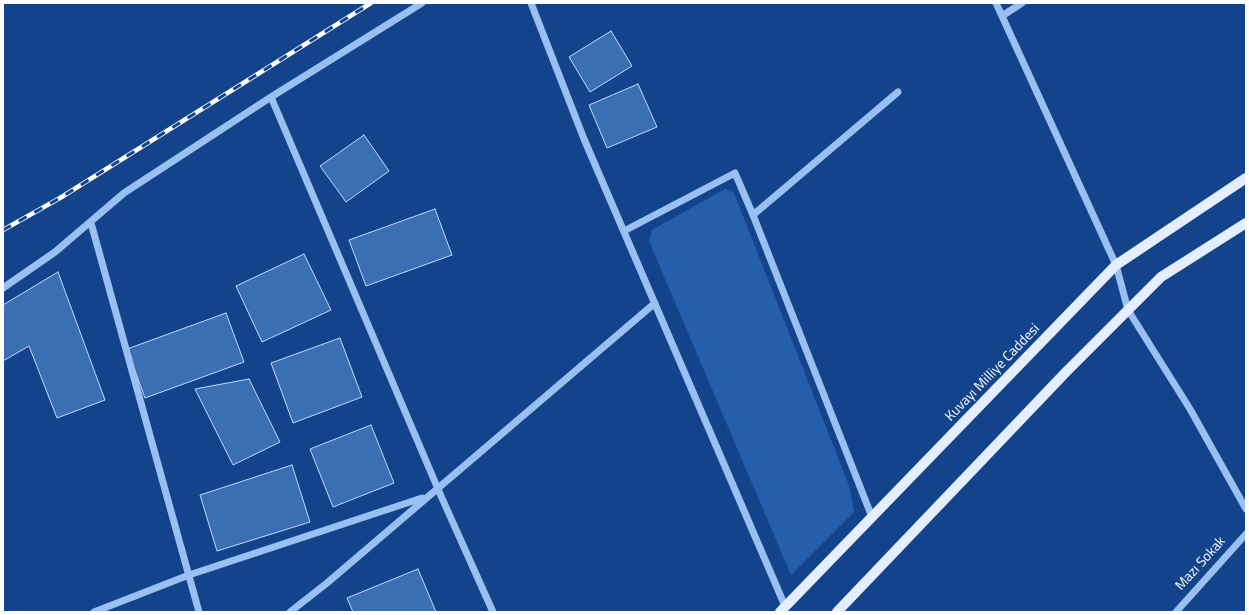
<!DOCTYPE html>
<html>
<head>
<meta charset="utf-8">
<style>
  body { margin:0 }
  #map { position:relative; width:1249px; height:615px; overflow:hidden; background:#13448b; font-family:"Titillium Web",sans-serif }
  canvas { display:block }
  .frame { position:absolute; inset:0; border:4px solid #fff; pointer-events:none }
</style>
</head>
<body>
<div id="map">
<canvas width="1249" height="615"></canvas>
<div class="frame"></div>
</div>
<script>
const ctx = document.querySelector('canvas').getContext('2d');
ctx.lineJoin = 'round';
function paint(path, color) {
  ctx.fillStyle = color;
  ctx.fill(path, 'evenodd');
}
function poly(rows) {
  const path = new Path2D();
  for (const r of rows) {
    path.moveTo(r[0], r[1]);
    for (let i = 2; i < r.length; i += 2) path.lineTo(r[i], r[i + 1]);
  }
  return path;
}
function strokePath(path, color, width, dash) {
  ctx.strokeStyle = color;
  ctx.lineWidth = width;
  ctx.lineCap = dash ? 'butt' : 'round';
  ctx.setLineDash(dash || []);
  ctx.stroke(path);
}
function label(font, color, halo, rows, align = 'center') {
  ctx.font = font + ' "Titillium Web",sans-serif';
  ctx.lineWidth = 3;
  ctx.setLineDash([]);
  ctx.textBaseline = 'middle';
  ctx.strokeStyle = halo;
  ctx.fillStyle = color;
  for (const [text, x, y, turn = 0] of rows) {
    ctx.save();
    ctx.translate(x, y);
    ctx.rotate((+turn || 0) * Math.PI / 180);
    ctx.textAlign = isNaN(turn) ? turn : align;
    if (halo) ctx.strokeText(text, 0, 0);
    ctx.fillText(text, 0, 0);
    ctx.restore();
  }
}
paint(poly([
  [725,189,734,193,850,488,854,512,791,575,649,241,652,230]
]), '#255eaa');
const building = poly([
  [611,31,632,66,590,92,569,57,611,31],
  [638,84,657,127,607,148,589,105,638,84],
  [364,135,389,171,346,202,320,166,364,135],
  [435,209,452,255,366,286,349,240,435,209],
  [304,254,331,310,262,342,236,286,304,254],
  [58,272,105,400,57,418,29,346,3,361,3,305,58,272],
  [226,313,244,362,145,398,127,349,226,313],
  [340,338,362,397,293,423,271,363,340,338],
  [249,379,280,442,233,465,195,389,249,379],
  [371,425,394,483,333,507,310,449,371,425],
  [292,465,310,522,217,551,200,495,292,465],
  [418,569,436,612,353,612,347,598,418,569]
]);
paint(building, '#3b6fb4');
strokePath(building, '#c1dafc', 1);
strokePath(poly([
  [531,3,584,139,785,606],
  [996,3,1116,265,1128,310,1190,409,1246,509],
  [1002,16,1022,3],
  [271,97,441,496,493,612],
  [753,215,898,92],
  [91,223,199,612],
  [624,231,735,173,753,215,872,517],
  [3,288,55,252,124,193,271,97,422,3],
  [94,612,189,575,422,498],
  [290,612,327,583,655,303],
  [1176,612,1246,534]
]), '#9abff1', 7);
strokePath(poly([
  [780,612,1116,265,1246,178],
  [837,612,1066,372,1161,277,1246,223]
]), '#e4eeff', 10);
const rail = poly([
  [3,230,60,198,371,3]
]);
strokePath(rail, '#fff', 4.5);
strokePath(rail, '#13448b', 3, [9]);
label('14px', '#fff', '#13448b', [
  ["Kuvayı Milliye Caddesi",993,373,-46],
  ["Mazı Sokak",1201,564,-48]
]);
</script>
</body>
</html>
